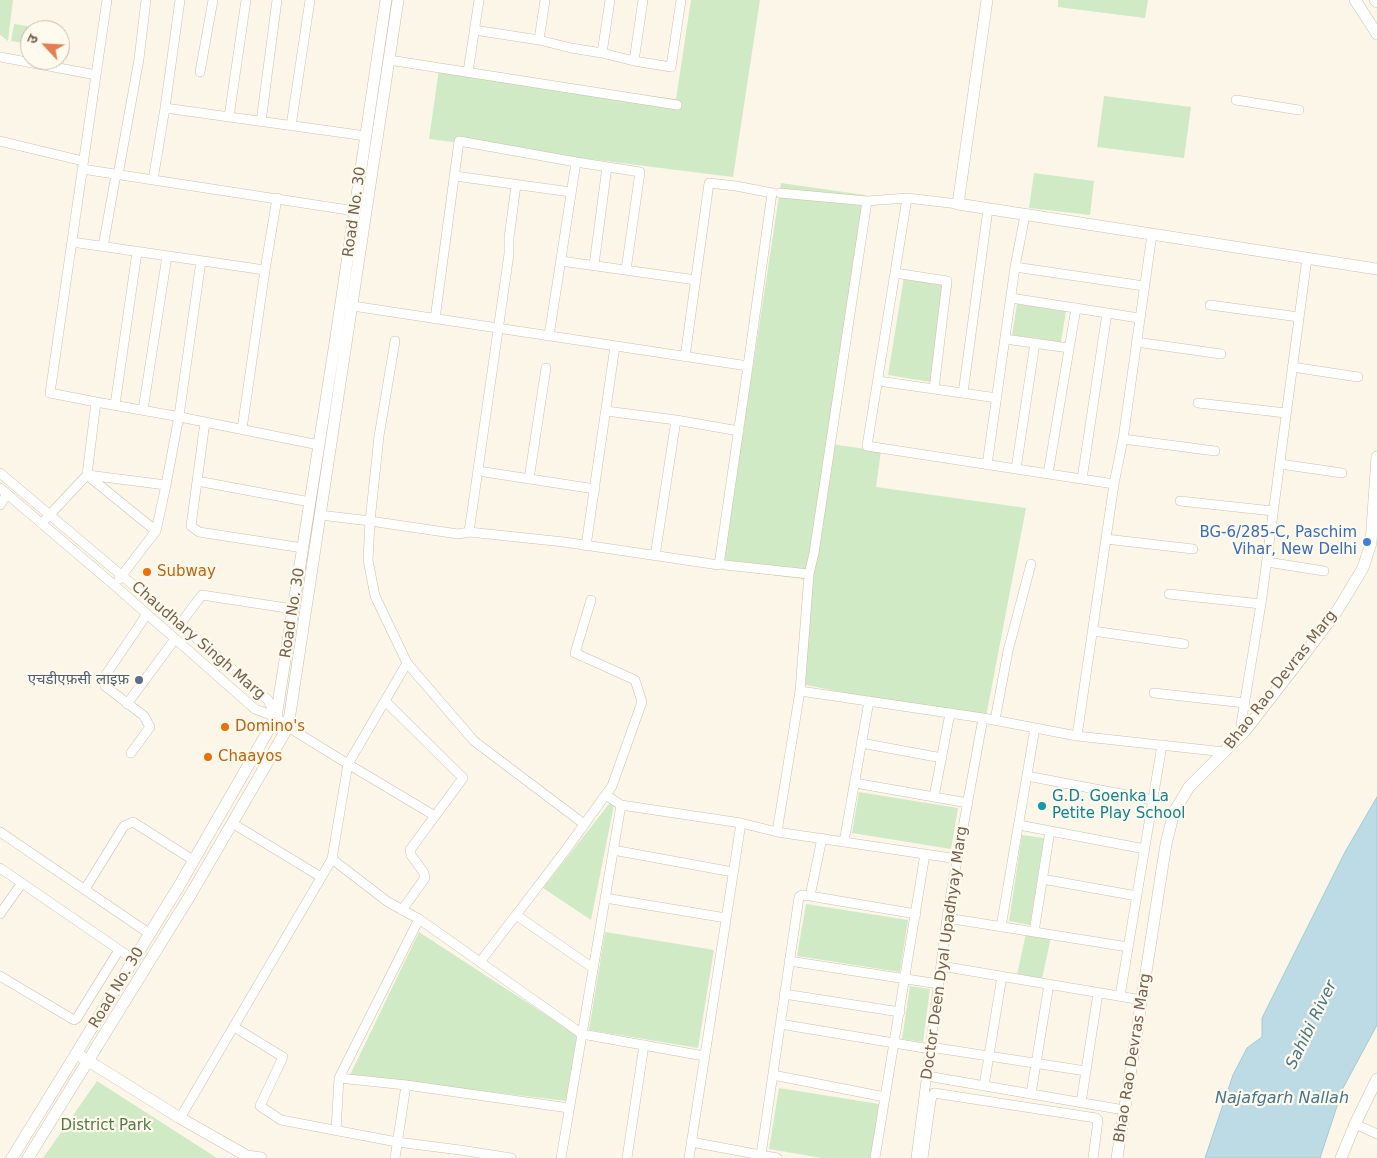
<!DOCTYPE html>
<html>
<head>
<meta charset="utf-8">
<style>
  body { margin:0 }
  #map { position:relative; width:1377px; height:1158px; overflow:hidden; background:#fcf6e8; font-family:"DejaVu Sans","Noto Sans Devanagari",sans-serif }
  canvas { display:block }
  .north { position:absolute; left:20px; top:20px; width:50px; height:50px; box-sizing:border-box; background:#fffaee; border:1px solid #c8bcad; border-radius:50%; rotate:295deg; font-size:14px; font-weight:700; line-height:20px; text-align:center; color:#755f4c }
  .north::after { content:''; display:block; margin:auto; width:18px; height:22px; background:#e27f50; clip-path:polygon(50% 0,100% 100%,50% 72%,0 100%) }
</style>
</head>
<body>
<div id="map">
<canvas width="1377" height="1158"></canvas>
<div class="north">उ</div>
</div>
<script>
const ctx = document.querySelector('canvas').getContext('2d');
ctx.lineJoin = 'round';
function paint(path, color) {
  ctx.fillStyle = color;
  ctx.fill(path, 'evenodd');
}
function poly(rows) {
  const path = new Path2D();
  for (const r of rows) {
    path.moveTo(r[0], r[1]);
    for (let i = 2; i < r.length; i += 2) path.lineTo(r[i], r[i + 1]);
  }
  return path;
}
function strokePath(path, color, width, dash) {
  ctx.strokeStyle = color;
  ctx.lineWidth = width;
  ctx.lineCap = dash ? 'butt' : 'round';
  ctx.setLineDash(dash || []);
  ctx.stroke(path);
}
function label(font, color, halo, rows, align = 'center') {
  ctx.font = font + ' "DejaVu Sans","Noto Sans Devanagari",sans-serif';
  ctx.lineWidth = 4.5;
  ctx.setLineDash([]);
  ctx.textBaseline = 'middle';
  ctx.strokeStyle = halo;
  ctx.fillStyle = color;
  for (const [text, x, y, turn = 0] of rows) {
    ctx.save();
    ctx.translate(x, y);
    ctx.rotate((+turn || 0) * Math.PI / 180);
    ctx.textAlign = isNaN(turn) ? turn : align;
    if (halo) ctx.strokeText(text, 0, 0);
    ctx.fillText(text, 0, 0);
    ctx.restore();
  }
}
paint(poly([
  [0,0,13,0,8,41,0,35],
  [691,0,760,0,733,177,429,139,439,69,676,99],
  [1058,0,1148,0,1145,18,1058,7],
  [14,24,33,27,33,30,30,30,30,44,11,41],
  [1104,96,1191,107,1184,158,1097,147],
  [1034,173,1094,181,1090,215,1029,208],
  [781,183,865,195,830,444,881,451,876,487,1026,508,985,722,797,683,812,580,722,569],
  [904,277,952,285,936,383,888,375],
  [1017,304,1066,311,1061,342,1012,335],
  [859,792,958,808,951,849,852,833],
  [616,795,591,920,543,888],
  [1022,835,1044,838,1030,925,1009,921],
  [806,904,908,920,900,972,797,956],
  [419,932,577,1035,566,1101,350,1075],
  [605,932,714,950,698,1048,589,1030],
  [1026,933,1051,937,1042,979,1017,975],
  [910,986,930,989,923,1042,902,1039],
  [97,1081,217,1158,43,1158],
  [779,1088,879,1104,871,1158,822,1158,769,1149]
]), '#d1eac6');
const water = poly([
  [1377,797,1377,1025,1343,1088,1320,1158,1205,1158,1233,1075,1247,1048,1262,1037,1262,1018,1345,852,1377,797]
]);
paint(water, '#bcdbe5');
strokePath(water, '#a3cad7', 1);
const minor = poly([
  [474,30,539,40,571,48,602,53,634,61,671,67,681,0],
  [539,40,545,0],
  [602,53,610,0],
  [0,57,96,75,50,393,96,402,87,475,42,523],
  [389,60,677,105],
  [634,61,643,0],
  [200,72,213,0],
  [468,72,479,0],
  [96,75,107,0],
  [1236,100,1299,110],
  [165,108,180,0],
  [229,117,246,0],
  [261,122,277,0],
  [291,126,310,0],
  [0,141,83,161],
  [576,162,640,172,626,270],
  [82,169,355,211],
  [118,175,139,59,146,0],
  [455,176,571,192],
  [153,180,165,108,366,136],
  [780,193,867,201,907,198,958,204],
  [907,198,867,446,1114,484],
  [72,242,265,270],
  [103,247,116,174],
  [561,261,696,280],
  [594,265,607,167],
  [1015,267,1144,286],
  [895,273,947,281,934,389],
  [1011,298,1139,318],
  [346,305,748,366],
  [1210,305,1299,317],
  [435,319,459,141,576,162,549,336],
  [1005,339,1069,348],
  [395,341,379,436,370,521,368,560,375,596,407,663,474,741,584,824],
  [1136,342,1221,354],
  [1292,367,1358,377],
  [878,381,997,398],
  [963,393,988,209],
  [96,402,175,416,319,445],
  [1198,403,1286,413],
  [115,405,137,252],
  [143,410,167,256],
  [606,411,676,420],
  [205,422,191,526,199,532,303,548],
  [242,429,265,270,277,198],
  [1123,439,1215,451],
  [1280,464,1342,473],
  [987,465,1015,267,1025,215],
  [1016,469,1035,343],
  [478,471,595,489],
  [0,473,215,654,268,700,276,717],
  [1048,474,1076,308],
  [87,475,156,531],
  [88,475,166,485],
  [529,479,546,368],
  [1082,479,1107,313],
  [197,481,310,502],
  [0,488,114,585,255,709,276,717,288,727,348,764,435,816,410,850,411,855,424,873,425,878,402,910],
  [1180,501,1273,511],
  [0,505,7,494],
  [320,515,370,521,458,534,469,532,564,542,719,565,748,366,772,193,736,186,709,183,685,357],
  [469,532,509,254,509,238,516,185],
  [1106,539,1193,549],
  [586,546,615,346],
  [655,556,676,420,739,431],
  [1267,562,1324,571],
  [725,565,809,574],
  [119,579,156,531,166,485,179,416,201,261],
  [1169,594,1261,604],
  [180,624,202,595,293,609],
  [1093,631,1184,644],
  [800,691,983,718,1077,736,1225,752],
  [1154,693,1245,703],
  [385,701,463,778,435,816],
  [127,704,175,639],
  [995,720,1008,651,1031,564],
  [1245,731,1241,724,1261,604,1307,258],
  [1077,736,1114,484,1123,439,1152,234],
  [861,743,942,758],
  [131,753,150,727,144,716,105,686,105,676,147,614],
  [1027,776,1153,800],
  [855,783,968,803],
  [606,795,621,805,741,823,777,832,958,859],
  [934,797,950,713],
  [232,823,321,877],
  [1019,825,1145,849],
  [0,832,150,934],
  [777,832,800,691,809,574,814,553,867,201],
  [844,842,869,701],
  [613,850,733,872],
  [332,859,388,902,419,919,582,1034,704,1056],
  [0,868,134,960],
  [1042,879,1137,896],
  [85,889,124,826,133,822,193,860],
  [810,896,822,838],
  [605,898,726,918],
  [0,914,22,883],
  [516,915,593,968],
  [947,918,1128,947],
  [1001,927,1035,728],
  [1034,932,1050,831],
  [789,961,939,984],
  [480,962,565,851,612,786,642,702,635,680,575,653,591,600],
  [941,966,1142,1000],
  [0,976,74,1020,77,1018,119,950],
  [784,994,900,1012],
  [1120,996,1162,745],
  [780,1024,930,1049],
  [234,1027,283,1057,260,1106,281,1120,397,1142,460,1150,511,1158],
  [930,1047,1086,1071],
  [773,1075,885,1097],
  [927,1076,1124,1110],
  [339,1078,406,1085,569,1108],
  [984,1086,1002,976],
  [1031,1094,1049,984],
  [1081,1103,1098,993],
  [180,1118,332,859,348,764,407,663],
  [1355,1124,1377,1134],
  [336,1131,339,1078,419,919],
  [691,1142,777,1158],
  [761,1155,799,897,802,895,810,896,916,914],
  [395,1158,406,1085],
  [561,1158,621,805],
  [627,1158,644,1045],
  [689,1158,741,823],
  [875,1158,925,854],
  [916,1158,948,910,983,718],
  [923,1158,931,1100,934,1093,1096,1118,1098,1120,1093,1158]
]);
const tertiary = poly([
  [987,0,958,204,1377,269],
  [1355,0,1377,34],
  [1375,0,1377,2],
  [82,1057,180,1118,247,1156,261,1158],
  [12,1158,179,886,276,717,335,343,386,0],
  [28,1158,191,894,288,727,398,0],
  [1117,1158,1166,844,1174,812,1189,787,1245,731,1300,660,1337,611,1363,568,1371,543,1377,457],
  [1341,1158,1355,1124,1377,1079]
]);
strokePath(minor, '#cebfae', 10);
strokePath(tertiary, '#cebfae', 12);
strokePath(minor, '#fff', 9);
strokePath(tertiary, '#fff', 11);
for (const [x, y, r, color] of [
  [1367,542,5,"#3f7fe0"],
  [147,572,5,"#e8710a"],
  [139,680,5,"#5c6f8a"],
  [225,727,5,"#e8710a"],
  [208,757,5,"#e8710a"],
  [1042,806,5,"#0f9aa8"]
]) {
  const dot = new Path2D();
  dot.arc(x, y, r, 0, 2 * Math.PI);
  ctx.fillStyle = color;
  ctx.fill(dot);
  strokePath(dot, '#fffaee', 2);
}
label('15px', '#755f4c', '#fffaee', [
  ["Road No. 30",355,212,-82],
  ["Road No. 30",293,613,-81],
  ["Chaudhary Singh Marg",198,641,41],
  ["Bhao Rao Devras Marg",1281,680,-52],
  ["Doctor Deen Dyal Upadhyay Marg",945,953,-82],
  ["Road No. 30",117,988,-59],
  ["Bhao Rao Devras Marg",1133,1058,-81]
]);
label('15px', '#366cbe', '#fffaee', [
  ["BG-6/285-C, Paschim",1357,533],
  ["Vihar, New Delhi",1357,550]
], 'right');
label('15px', '#c56008', '#fffaee', [
  ["Subway",157,572],
  ["Domino's",235,727],
  ["Chaayos",218,757]
], 'left');
label('15px', '#4e5e75', '#fffaee', [
  ["एचडीएफ़सी लाइफ़",129,680]
], 'right');
label('15px', '#0d838f', '#fffaee', [
  ["G.D. Goenka La",1052,797],
  ["Petite Play School",1052,814]
], 'left');
label('15px', '#4f7b44', '#fffaee', [
  ["District Park",106,1126]
]);
label('italic 16px', '#467688', '#fffaee', [
  ["Sahibi River",1312,1025,-64],
  ["Najafgarh Nallah",1282,1099]
]);
</script>
</body>
</html>
